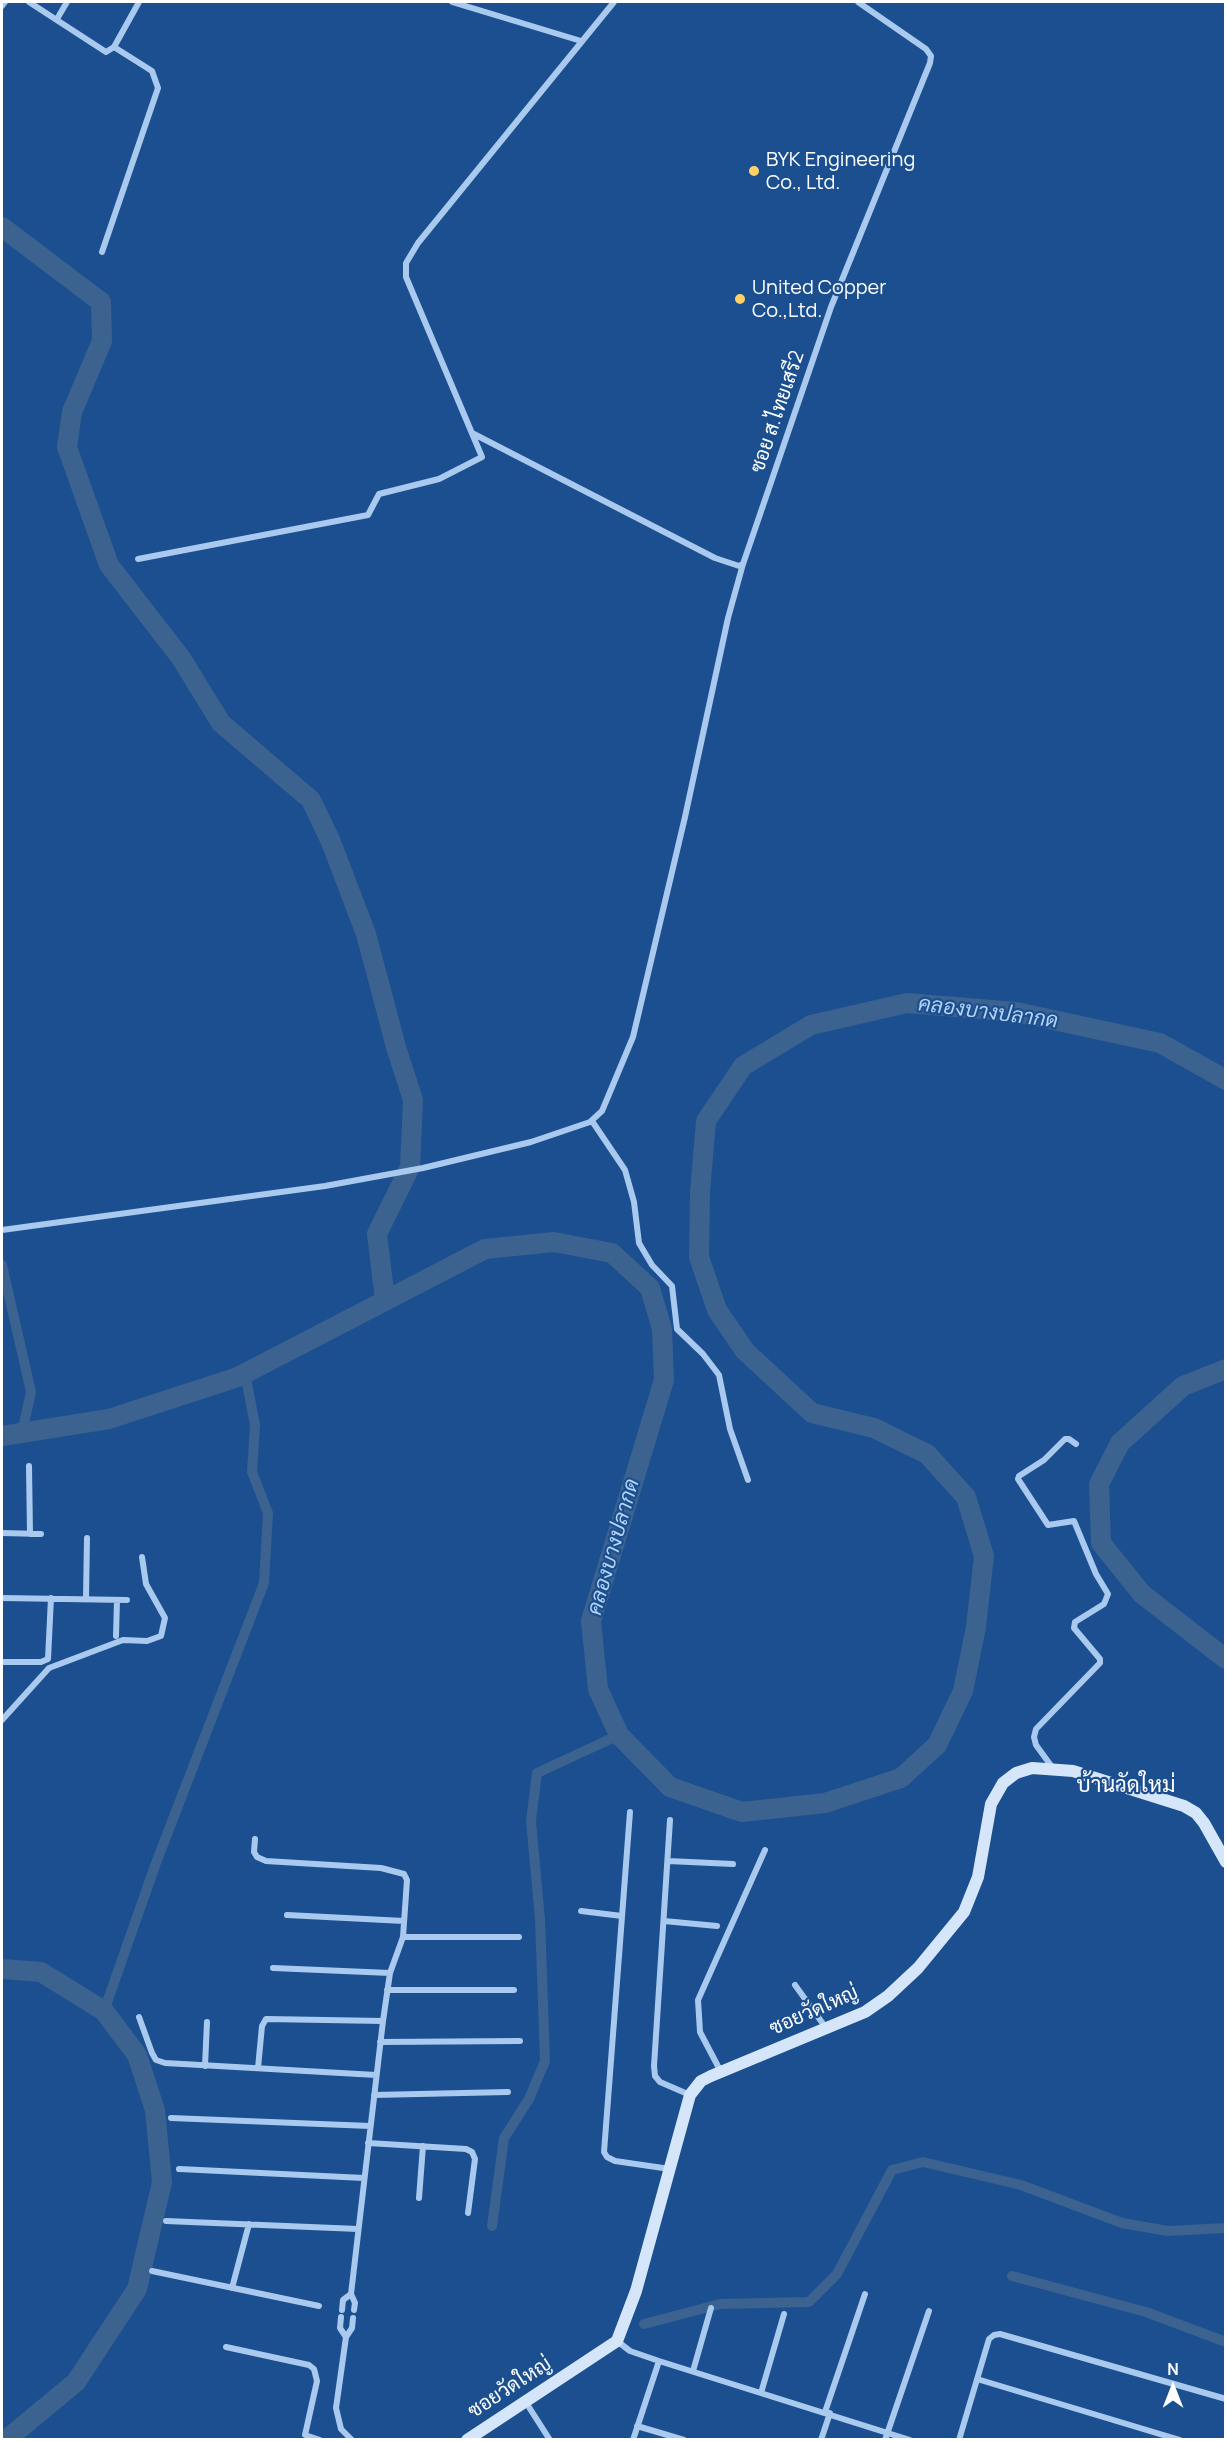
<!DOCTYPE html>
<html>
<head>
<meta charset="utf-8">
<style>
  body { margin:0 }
  #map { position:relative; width:1227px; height:2441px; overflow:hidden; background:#1b4f8f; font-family:Manrope,sans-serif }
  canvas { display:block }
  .frame { position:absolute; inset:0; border:3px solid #fff; pointer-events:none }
  .north { position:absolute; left:1143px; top:2357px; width:60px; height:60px; -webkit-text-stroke:4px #1b4f8f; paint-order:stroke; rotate:0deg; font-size:16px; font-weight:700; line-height:24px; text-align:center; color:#fff }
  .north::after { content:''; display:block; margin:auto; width:21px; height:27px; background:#fff; clip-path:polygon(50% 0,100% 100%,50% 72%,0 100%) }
</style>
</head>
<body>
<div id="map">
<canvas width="1227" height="2441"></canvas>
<div class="frame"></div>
<div class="north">N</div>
</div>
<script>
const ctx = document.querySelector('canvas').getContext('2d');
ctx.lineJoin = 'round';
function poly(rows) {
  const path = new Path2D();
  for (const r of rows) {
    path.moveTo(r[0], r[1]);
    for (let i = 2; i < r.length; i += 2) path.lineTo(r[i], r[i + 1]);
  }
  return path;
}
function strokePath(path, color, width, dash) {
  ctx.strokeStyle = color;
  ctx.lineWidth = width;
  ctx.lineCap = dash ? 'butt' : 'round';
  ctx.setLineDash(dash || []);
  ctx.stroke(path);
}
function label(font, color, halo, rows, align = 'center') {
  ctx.font = font + ' Manrope,Sarabun,sans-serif';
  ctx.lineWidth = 4.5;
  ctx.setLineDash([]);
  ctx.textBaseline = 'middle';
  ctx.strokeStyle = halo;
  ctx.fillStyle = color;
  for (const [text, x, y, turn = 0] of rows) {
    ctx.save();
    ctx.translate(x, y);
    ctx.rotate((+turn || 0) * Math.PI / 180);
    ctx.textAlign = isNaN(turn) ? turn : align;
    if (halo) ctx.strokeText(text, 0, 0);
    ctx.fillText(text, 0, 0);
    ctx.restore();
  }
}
strokePath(poly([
  [2,1265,31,1392,22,1433],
  [104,2011,156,1863,264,1583,268,1513,252,1472,255,1425,245,1373],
  [492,2226,504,2138,529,2099,545,2061,540,1919,531,1821,537,1773,619,1735],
  [1012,2276,1146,2312,1226,2342],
  [644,2324,720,2304,809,2302,837,2274,892,2170,923,2162,1021,2185,1122,2223,1168,2231,1226,2228]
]), '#3c6290', 10);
strokePath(poly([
  [2,227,101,302,102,341,72,412,67,447,109,565,181,658,221,723,311,800,331,842,366,934,396,1047,413,1100,410,1167,377,1234,385,1300],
  [1226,1369,1183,1386,1120,1443,1099,1484,1101,1543,1142,1594,1226,1659],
  [2,1436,109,1419,238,1377,485,1249,554,1242,612,1253,650,1288,662,1329,664,1380,591,1621,598,1689,619,1735,670,1787,742,1812,825,1803,901,1778,937,1745,963,1691,976,1627,984,1556,966,1497,927,1454,874,1428,812,1413,745,1351,717,1310,699,1257,700,1192,706,1121,743,1066,811,1025,907,1003,1016,1012,1160,1043,1226,1080],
  [2,1969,41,1972,104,2011,137,2055,155,2110,162,2182,137,2289,76,2382,6,2440]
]), '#3c6290', 20);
strokePath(poly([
  [29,2,106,52,114,47,139,2],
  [452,2,581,41],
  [2,6,5,2],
  [57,19,67,2],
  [102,252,158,88,152,71,114,47],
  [472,433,715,558,739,566,743,564],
  [138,559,368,515,379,494,439,479,482,457,406,277,406,263,418,243,614,2],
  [592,1121,625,1170,634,1202,639,1243,652,1265,672,1286,677,1329,703,1354,719,1375,730,1429,748,1480],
  [2,1230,325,1186,423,1168,531,1142,590,1122,602,1111,633,1037,685,817,728,618,743,564,831,307,930,63,931,56,926,49,858,2],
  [29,1466,30,1534],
  [2,1533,41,1534],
  [2,1598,127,1600],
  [86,1598,87,1538],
  [116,1636,117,1600],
  [2,1662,41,1662,48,1659,51,1598],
  [2,1720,49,1668,123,1640,147,1641,161,1636,165,1618,146,1584,142,1557],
  [1052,1767,1036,1745,1034,1737,1036,1729,1100,1663,1100,1659,1074,1628,1075,1622,1104,1604,1108,1594,1096,1574,1074,1521,1048,1525,1018,1479,1019,1476,1044,1460,1065,1439,1069,1439,1076,1444],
  [630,1812,604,2152,607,2157,615,2161,670,2169],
  [670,1820,654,2066,655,2076,660,2082,690,2095],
  [255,1839,254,1852,257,1857,266,1861,381,1868,404,1874,407,1880,403,1937,390,1973,383,2021,351,2294,355,2303,354,2310],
  [668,1861,733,1864],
  [581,1911,622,1916],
  [287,1915,404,1921],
  [664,1921,717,1926],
  [403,1937,519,1937],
  [273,1968,390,1973],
  [795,1985,826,2028],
  [387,1990,514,1990],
  [139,2017,152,2053,156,2060,165,2063,376,2075],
  [380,2042,520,2041],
  [205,2066,207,2022],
  [258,2068,262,2026,266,2019,383,2021],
  [721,2072,700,2032,698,2000,765,1850],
  [374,2095,508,2092],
  [171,2118,370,2126],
  [368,2143,466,2149,472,2152,475,2159,468,2213],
  [179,2169,364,2178],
  [419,2198,423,2146],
  [166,2221,358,2229],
  [152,2271,319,2306],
  [232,2288,249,2224],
  [342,2310,343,2300,351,2294],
  [341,2317,340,2328,346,2337],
  [617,2341,630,2351,659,2361,910,2440],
  [226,2347,309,2365,314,2369,317,2381,305,2435,320,2440],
  [693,2371,711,2308],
  [977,2379,1180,2440],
  [761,2393,784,2314],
  [525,2401,550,2440],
  [825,2412,865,2294],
  [637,2426,684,2440],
  [352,2440,341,2429,336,2408,346,2337,352,2328,353,2318],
  [633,2440,659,2361],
  [821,2440,830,2413],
  [885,2440,929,2311],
  [959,2440,989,2339,994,2335,1000,2334,1226,2399]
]), '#a9c9ee', 6);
strokePath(poly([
  [467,2440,617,2341,636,2291,690,2095,701,2081,711,2076,865,2012,888,1996,918,1968,964,1912,978,1877,991,1804,1003,1783,1016,1773,1032,1768,1073,1771,1184,1806,1196,1813,1204,1823,1226,1862]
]), '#d6e6fa', 12);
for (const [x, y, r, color] of [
  [754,171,6,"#ffd166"],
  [740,299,6,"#ffd166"]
]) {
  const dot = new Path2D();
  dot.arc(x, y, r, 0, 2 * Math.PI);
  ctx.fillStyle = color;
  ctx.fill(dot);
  strokePath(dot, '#1b4f8f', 2);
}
label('20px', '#fff', '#1b4f8f', [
  ["BYK Engineering",766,160],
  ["Co., Ltd.",766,183],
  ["United Copper",752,288],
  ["Co.,Ltd.",752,311]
], 'left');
label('20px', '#fff', '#1b4f8f', [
  ["ซอย ส.ไทยเสรี2",778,412,-71],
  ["ซอยวัดใหญ่",814,2011,-24],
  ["ซอยวัดใหญ่",510,2388,-33]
]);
label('italic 21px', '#b5d3f5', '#1b4f8f', [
  ["คลองบางปลากด",988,1013,7],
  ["คลองบางปลากด",614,1547,-74]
]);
label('22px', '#fff', '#1b4f8f', [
  ["บ้านวัดใหม่",1126,1786]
]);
</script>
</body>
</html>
